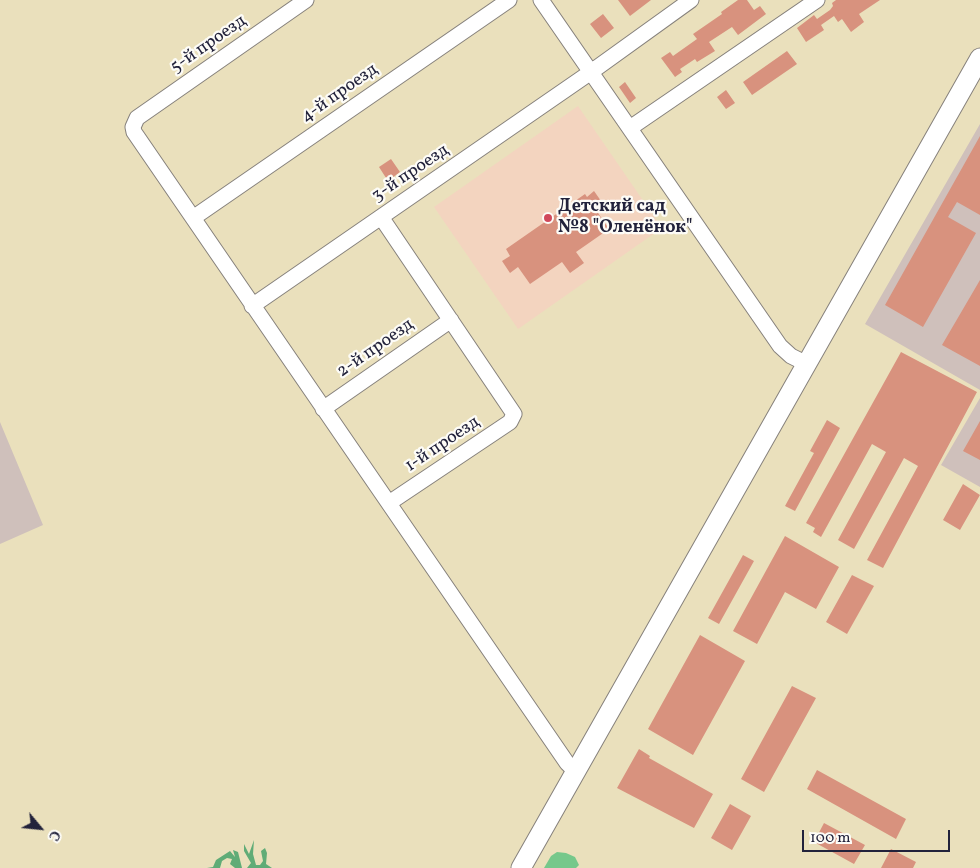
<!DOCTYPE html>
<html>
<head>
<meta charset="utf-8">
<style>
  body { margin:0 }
  #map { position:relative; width:980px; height:868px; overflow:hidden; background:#eae0bc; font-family:Vollkorn,serif }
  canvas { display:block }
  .north { position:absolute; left:15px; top:803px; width:50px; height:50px; -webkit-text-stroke:4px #fdfcf7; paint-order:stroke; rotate:118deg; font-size:14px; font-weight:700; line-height:20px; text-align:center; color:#22223b }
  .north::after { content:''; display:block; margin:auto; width:18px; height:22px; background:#22223b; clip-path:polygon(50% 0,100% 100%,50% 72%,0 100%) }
  .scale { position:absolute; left:802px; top:830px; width:148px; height:22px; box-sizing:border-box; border:2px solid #22223b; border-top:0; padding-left:6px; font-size:15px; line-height:18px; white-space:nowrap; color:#22223b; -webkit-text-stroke:4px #fdfcf7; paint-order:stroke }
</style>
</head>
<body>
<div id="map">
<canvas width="980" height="868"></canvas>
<div class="north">С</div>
<div class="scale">100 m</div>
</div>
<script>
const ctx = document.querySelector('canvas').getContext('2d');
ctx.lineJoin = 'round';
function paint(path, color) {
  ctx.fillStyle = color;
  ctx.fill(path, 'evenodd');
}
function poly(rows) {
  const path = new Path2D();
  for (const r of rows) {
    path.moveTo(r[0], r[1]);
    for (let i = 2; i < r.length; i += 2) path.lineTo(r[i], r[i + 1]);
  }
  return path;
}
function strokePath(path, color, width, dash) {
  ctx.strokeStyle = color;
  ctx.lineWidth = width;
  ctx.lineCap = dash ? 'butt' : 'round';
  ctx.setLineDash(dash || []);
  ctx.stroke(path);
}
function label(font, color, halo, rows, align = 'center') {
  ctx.font = font + ' Vollkorn,serif';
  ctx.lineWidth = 4.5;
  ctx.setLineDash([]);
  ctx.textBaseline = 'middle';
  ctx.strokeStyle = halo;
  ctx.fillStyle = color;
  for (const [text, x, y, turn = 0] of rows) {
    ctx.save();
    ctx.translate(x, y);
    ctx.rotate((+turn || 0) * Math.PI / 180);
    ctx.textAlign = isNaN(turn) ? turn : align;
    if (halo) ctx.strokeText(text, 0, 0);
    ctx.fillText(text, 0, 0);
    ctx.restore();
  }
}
paint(poly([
  [578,106,662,228,518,329,434,207]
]), '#f3d4bf');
paint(poly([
  [980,124,980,390,865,324],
  [980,398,980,487,941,465],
  [0,422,43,525,0,544]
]), '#cfc0bb');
paint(poly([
  [557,852,566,853,575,857,579,865,576,868,544,868,551,856]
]), '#76c88b');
paint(poly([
  [254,840,253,854,256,865,260,865,263,861,261,851,265,848,267,853,266,864,272,868,247,868,251,863,244,851,244,844,249,854],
  [233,850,238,852,242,868,235,868,230,864,232,859,227,858,222,861,220,868,207,868,213,867,216,860,230,851,235,857]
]), '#60ac77');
paint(poly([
  [618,0,651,0,630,16],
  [738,0,747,0,754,10,760,6,766,14,738,35,732,27,709,42,715,51,697,62,695,59,680,69,682,72,675,77,661,58,670,52,673,56,697,39,693,34,722,14,721,12],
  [836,0,880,0,859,14,864,22,851,32,842,19,838,22,834,16,821,25,824,30,806,42,797,28,814,15,817,19,830,10,833,6,832,3],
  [603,14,614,28,601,38,590,24],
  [787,51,797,64,752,95,743,82],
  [625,82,636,98,630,103,619,87],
  [726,90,735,103,726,109,717,97],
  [980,136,980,215,957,202,948,217,976,233,923,327,885,305],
  [391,159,400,172,388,181,379,167],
  [594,191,606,208,598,213,609,229,576,252,584,263,570,273,562,262,530,284,518,267,510,273,502,261,510,256,506,249,585,194,587,197],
  [980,280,980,366,942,345],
  [901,352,977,392,883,568,867,560,918,466,904,458,854,549,838,540,886,452,872,444,821,537,813,532,815,528,806,523],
  [827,420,840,428,795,511,785,506,814,453,810,451],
  [980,421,980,460,963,451],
  [963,484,980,495,960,530,943,520],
  [785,536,839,567,816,609,785,592,757,644,733,631],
  [743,555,754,561,719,624,708,618],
  [852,575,874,586,847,634,826,622],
  [700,635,745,661,693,755,648,729],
  [792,686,816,698,764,792,741,779],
  [639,749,650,756,649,758,713,794,694,828,617,788],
  [817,770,906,819,896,839,807,789],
  [730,804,751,816,732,850,711,838],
  [824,823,865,845,854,864,814,842],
  [891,849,916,862,913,868,881,868]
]), '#d8927e');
const minor = poly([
  [306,0,137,118,133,127,134,132,567,763,576,772],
  [541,0,780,346,791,356,807,364],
  [630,128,817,0],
  [381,217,514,414,510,422,389,503],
  [193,218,509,0],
  [252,306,591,72,691,0],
  [323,409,451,320]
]);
const major = poly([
  [521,868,980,58]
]);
strokePath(minor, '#86817c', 17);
strokePath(major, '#86817c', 21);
strokePath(minor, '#fff', 15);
strokePath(major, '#fff', 19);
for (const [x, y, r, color] of [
  [548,218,5,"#d1495b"]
]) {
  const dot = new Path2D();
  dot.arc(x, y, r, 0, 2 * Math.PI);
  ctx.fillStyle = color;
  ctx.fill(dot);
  strokePath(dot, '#fdfcf7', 2);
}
label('18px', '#22223b', '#fdfcf7', [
  ["5-й проезд",209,45,-35],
  ["4-й проезд",340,94,-35],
  ["3-й проезд",411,174,-34],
  ["2-й проезд",376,349,-35],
  ["1-й проезд",443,445,-34]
]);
label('bold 18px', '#22223b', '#fdfcf7', [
  ["Детский сад",558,208],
  ["№8 \"Оленёнок\"",558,229]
], 'left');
</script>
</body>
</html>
